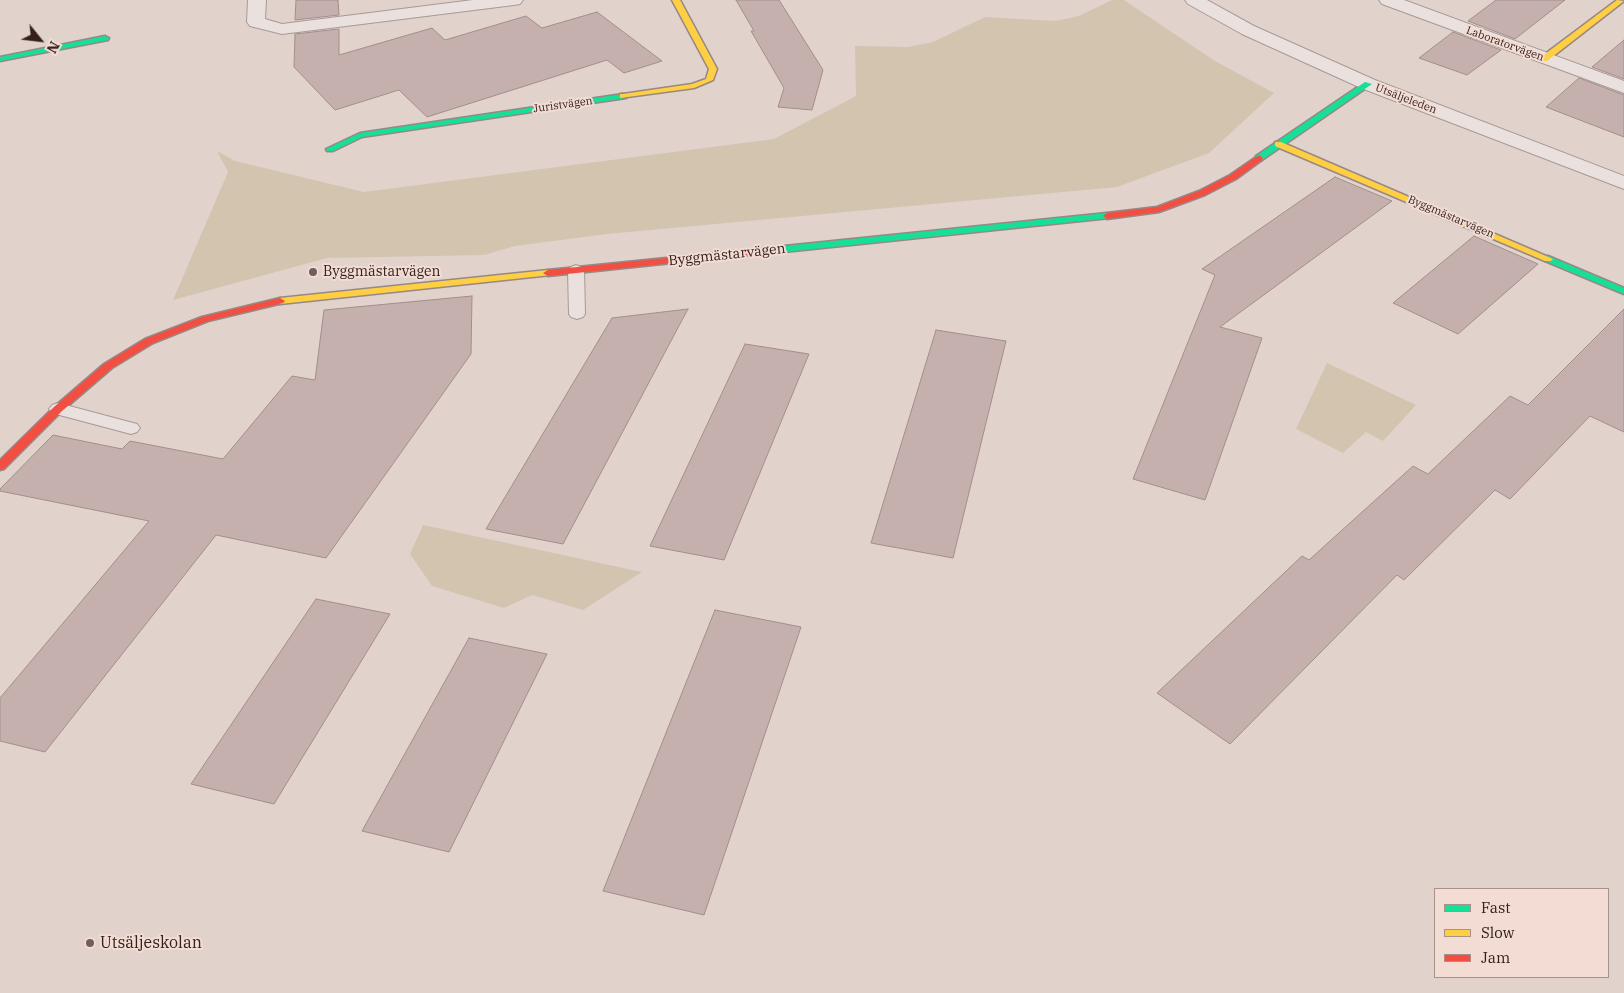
<!DOCTYPE html>
<html>
<head>
<meta charset="utf-8">
<style>
  body { margin:0 }
  #map { position:relative; width:1624px; height:993px; overflow:hidden; background:#e2d2cc; font-family:"IBM Plex Serif",serif }
  canvas { display:block }
  .legend { position:absolute; left:1434px; top:888px; width:175px; height:90px; box-sizing:border-box; background:#f2dcd3; border:1px solid #a6918b; margin:0; padding:6px 9px; list-style:none; font-size:15px; color:#35201f }
  .legend li { display:flex; align-items:center; gap:10px; height:25px }
  .legend b { width:25px; border:1px solid #a6918b }
  .north { position:absolute; left:15px; top:15px; width:50px; height:50px; -webkit-text-stroke:4px #f2dcd3; paint-order:stroke; rotate:119deg; font-size:14px; font-weight:700; line-height:20px; text-align:center; color:#35201f }
  .north::after { content:''; display:block; margin:auto; width:18px; height:22px; background:#35201f; clip-path:polygon(50% 0,100% 100%,50% 72%,0 100%) }
</style>
</head>
<body>
<div id="map">
<canvas width="1624" height="993"></canvas>
<ul class="legend">
<li><b style="height:6px;background:#16e098"></b>Fast</li>
<li><b style="height:6px;background:#ffcf43"></b>Slow</li>
<li><b style="height:6px;background:#f24e42"></b>Jam</li>
</ul>
<div class="north">N</div>
</div>
<script>
const ctx = document.querySelector('canvas').getContext('2d');
ctx.lineJoin = 'round';
function paint(path, color) {
  ctx.fillStyle = color;
  ctx.fill(path, 'evenodd');
}
function poly(rows) {
  const path = new Path2D();
  for (const r of rows) {
    path.moveTo(r[0], r[1]);
    for (let i = 2; i < r.length; i += 2) path.lineTo(r[i], r[i + 1]);
  }
  return path;
}
function strokePath(path, color, width, dash) {
  ctx.strokeStyle = color;
  ctx.lineWidth = width;
  ctx.lineCap = dash ? 'butt' : 'round';
  ctx.setLineDash(dash || []);
  ctx.stroke(path);
}
function label(font, color, halo, rows, align = 'center') {
  ctx.font = font + ' "IBM Plex Serif",serif';
  ctx.lineWidth = 4;
  ctx.setLineDash([]);
  ctx.textBaseline = 'middle';
  ctx.strokeStyle = halo;
  ctx.fillStyle = color;
  for (const [text, x, y, turn = 0] of rows) {
    ctx.save();
    ctx.translate(x, y);
    ctx.rotate((+turn || 0) * Math.PI / 180);
    ctx.textAlign = isNaN(turn) ? turn : align;
    if (halo) ctx.strokeText(text, 0, 0);
    ctx.fillText(text, 0, 0);
    ctx.restore();
  }
}
paint(poly([
  [1112,0,1124,0,1215,61,1274,93,1209,153,1117,187,607,234,515,246,484,255,327,258,173,300,228,172,217,151,235,161,364,192,774,139,856,96,855,46,908,47,933,42,985,17,1056,21,1079,16],
  [1327,363,1416,405,1383,441,1366,432,1343,453,1296,429],
  [423,525,642,572,583,610,532,595,504,608,432,586,410,554]
]), '#d3c4b0');
const building = poly([
  [296,0,338,0,339,15,295,20,296,0],
  [736,0,779,0,823,70,812,110,778,107,784,88,751,31,754,31,736,0],
  [1496,0,1565,0,1515,39,1468,21,1496,0],
  [597,12,662,61,624,73,607,60,427,117,399,90,335,110,294,67,295,34,339,29,339,55,432,28,445,40,526,16,542,28,597,12],
  [1453,32,1501,50,1467,75,1419,58,1453,32],
  [1624,40,1624,79,1592,67,1624,40],
  [1579,78,1624,95,1624,137,1546,107,1579,78],
  [1335,177,1392,201,1220,327,1262,338,1205,500,1133,479,1215,275,1202,269,1335,177],
  [1474,236,1538,264,1458,334,1393,303,1474,236],
  [472,296,471,354,326,558,216,535,45,752,0,741,0,698,149,521,0,491,0,489,53,435,122,449,130,441,223,459,292,376,315,380,324,310,472,296],
  [688,309,563,544,486,529,612,318,688,309],
  [1624,309,1624,432,1590,416,1510,499,1495,490,1404,580,1397,575,1230,744,1157,693,1302,556,1309,560,1413,466,1428,474,1510,396,1528,405,1624,309],
  [936,330,1006,341,953,558,871,543,936,330],
  [745,344,809,354,724,560,650,546,745,344],
  [316,599,390,614,274,804,191,784,316,599],
  [715,610,801,627,704,915,603,891,715,610],
  [469,638,547,654,449,852,362,831,469,638]
]);
paint(building, '#c5b0ae');
strokePath(building, '#a18e8c', 1);
const lane = poly([
  [576,265,581,267,584,270,585,314,583,317,577,319,571,317,569,314,568,270,571,267,576,265],
  [58,403,137,424,140,428,137,432,131,434,52,413,49,409,52,405,58,403]
]);
const street = poly([
  [248,0,266,0,265,19,282,24,473,0,523,0,520,4,514,5,282,34,250,26,247,22,248,0],
  [1185,0,1207,0,1254,26,1375,80,1624,176,1624,189,1361,88,1242,34,1188,4,1185,0],
  [1379,0,1404,0,1624,81,1624,93,1382,4,1379,0]
]);
const fast = poly([
  [105,36,109,38,108,40,0,61,0,57,105,36],
  [1365,82,1372,84,1262,160,1256,160,1256,156,1365,82],
  [623,94,626,94,626,98,362,137,333,151,327,151,326,149,360,133,623,94],
  [1107,213,1111,216,1110,218,755,255,750,252,755,249,1107,213],
  [1548,256,1624,288,1624,294,1545,261,1545,257,1548,256]
]);
const slow = poly([
  [672,0,680,0,717,69,713,80,694,88,620,98,620,94,623,94,692,84,706,79,709,69,672,0],
  [1617,0,1624,1,1547,61,1541,61,1541,57,1617,0],
  [1275,142,1281,142,1553,259,1551,261,1545,261,1275,146,1275,142],
  [548,270,553,273,551,275,280,304,275,301,280,298,548,270]
]);
const jam = poly([
  [1259,155,1263,158,1262,160,1236,179,1205,195,1159,212,1107,219,1103,216,1107,213,1157,207,1199,191,1230,175,1259,155],
  [755,249,758,250,758,254,548,276,543,273,548,270,755,249],
  [280,298,285,301,283,303,208,321,153,343,112,368,62,411,4,469,0,470,0,460,54,407,104,364,145,339,202,317,280,298]
]);
strokePath(lane, '#a79996', 2);
strokePath(street, '#a79996', 2);
strokePath(fast, '#978885', 3);
strokePath(slow, '#978885', 3);
strokePath(jam, '#978885', 3);
paint(lane, '#eae1de');
paint(street, '#eae1de');
paint(fast, '#16e098');
paint(slow, '#ffcf43');
paint(jam, '#f24e42');
for (const [x, y, r, color] of [
  [313,272,5,"#725e5c"],
  [90,943,5,"#725e5c"]
]) {
  const dot = new Path2D();
  dot.arc(x, y, r, 0, 2 * Math.PI);
  ctx.fillStyle = color;
  ctx.fill(dot);
  strokePath(dot, '#f2dcd3', 2);
}
label('11px', '#35201f', '#f2dcd3', [
  ["Laboratorvägen",1505,44,20],
  ["Utsäljeleden",1406,99,21],
  ["Juristvägen",563,105,-8],
  ["Byggmästarvägen",1451,217,23]
]);
label('14px', '#35201f', '#f2dcd3', [
  ["Byggmästarvägen",727,255,-6]
]);
label('14px', '#35201f', '#f2dcd3', [
  ["Byggmästarvägen",323,272]
], 'left');
label('16px', '#35201f', '#f2dcd3', [
  ["Utsäljeskolan",100,943]
], 'left');
</script>
</body>
</html>
